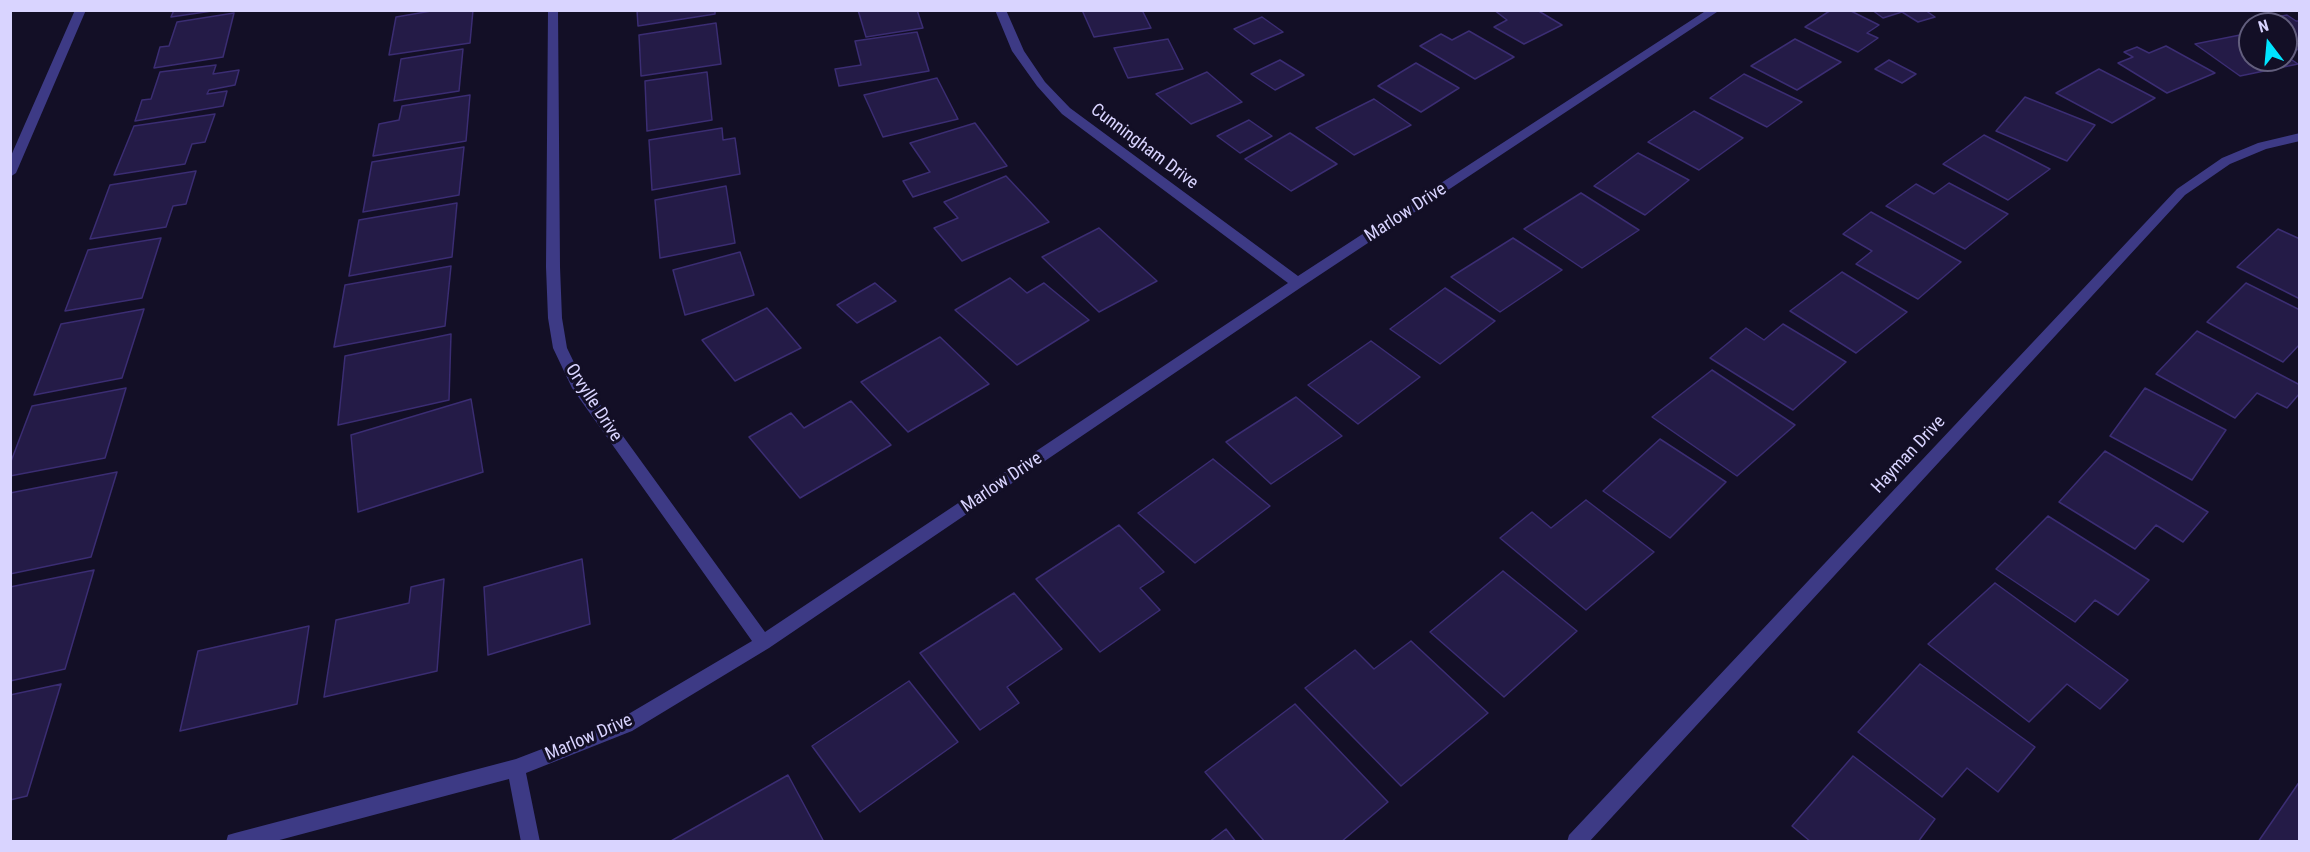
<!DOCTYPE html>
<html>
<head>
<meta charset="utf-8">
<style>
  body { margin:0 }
  #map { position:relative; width:2310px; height:852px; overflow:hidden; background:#130f26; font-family:"Roboto Condensed",sans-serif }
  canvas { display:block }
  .frame { position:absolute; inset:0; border:12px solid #d9d4ff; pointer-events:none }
  .north { position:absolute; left:2238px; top:12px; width:60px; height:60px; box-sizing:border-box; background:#130f26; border:2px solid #625e7d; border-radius:50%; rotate:344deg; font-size:16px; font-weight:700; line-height:24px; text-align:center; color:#d9d4ff }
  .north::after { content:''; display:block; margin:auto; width:21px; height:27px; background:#00e5ff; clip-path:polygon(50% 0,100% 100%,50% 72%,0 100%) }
</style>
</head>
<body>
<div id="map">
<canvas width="2310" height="852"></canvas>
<div class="frame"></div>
<div class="north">N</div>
</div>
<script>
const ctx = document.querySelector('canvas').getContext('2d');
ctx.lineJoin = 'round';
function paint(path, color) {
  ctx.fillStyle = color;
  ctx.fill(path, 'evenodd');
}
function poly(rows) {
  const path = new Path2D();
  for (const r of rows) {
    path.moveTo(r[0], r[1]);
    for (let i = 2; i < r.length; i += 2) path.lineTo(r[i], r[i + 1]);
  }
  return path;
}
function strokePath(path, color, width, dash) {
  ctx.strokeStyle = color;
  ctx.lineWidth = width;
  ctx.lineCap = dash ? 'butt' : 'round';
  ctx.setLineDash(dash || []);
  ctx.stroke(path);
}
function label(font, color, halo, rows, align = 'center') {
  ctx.font = font + ' "Roboto Condensed",sans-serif';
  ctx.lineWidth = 6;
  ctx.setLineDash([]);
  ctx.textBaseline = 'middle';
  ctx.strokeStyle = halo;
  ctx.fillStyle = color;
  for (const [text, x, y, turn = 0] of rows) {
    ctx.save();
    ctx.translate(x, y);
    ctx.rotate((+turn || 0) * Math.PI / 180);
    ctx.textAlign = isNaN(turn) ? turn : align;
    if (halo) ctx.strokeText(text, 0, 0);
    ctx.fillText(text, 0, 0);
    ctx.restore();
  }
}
const building = poly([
  [174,10,219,10,171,17,174,10],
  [437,10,473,10,470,43,389,55,396,17,437,10],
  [637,10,715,10,715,14,638,26,637,10],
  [858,10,917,10,923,28,866,37,858,10],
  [1082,10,1142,10,1151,28,1094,37,1082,10],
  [1537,10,1562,25,1524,44,1494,27,1507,20,1494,10,1537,10],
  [1831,10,1849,10,1879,25,1867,33,1878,38,1858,52,1805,27,1831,10],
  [1872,10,1925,10,1935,17,1918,22,1902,12,1883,18,1872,10],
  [234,13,223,57,154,68,160,47,169,46,177,22,234,13],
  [2287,15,2296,21,2300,21,2300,51,2286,42,2286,24,2258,24,2255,21,2287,15],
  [1262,17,1283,32,1254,44,1234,29,1262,17],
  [716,23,721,64,641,76,639,35,716,23],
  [1469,31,1514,57,1475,79,1420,46,1441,34,1452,40,1469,31],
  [917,32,929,71,839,86,835,69,861,65,855,41,917,32],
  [2250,33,2250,60,2286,60,2286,56,2298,64,2240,76,2195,44,2250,33],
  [1168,39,1183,69,1128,78,1114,48,1168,39],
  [1795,39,1841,62,1797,90,1751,66,1795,39],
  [2166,46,2215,73,2167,93,2118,63,2133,57,2124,52,2137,47,2149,53,2166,46],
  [463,49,459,91,394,101,401,59,463,49],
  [1280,60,1304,75,1275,90,1251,74,1280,60],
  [1889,60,1916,74,1902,83,1875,69,1889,60],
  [1416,63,1459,88,1421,112,1378,86,1416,63],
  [216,65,213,74,239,70,235,85,209,90,207,94,227,91,223,106,135,121,142,100,151,99,160,72,216,65],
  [2099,69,2155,98,2112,123,2056,93,2099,69],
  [707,72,712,120,647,131,645,81,707,72],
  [1207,72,1242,102,1191,124,1156,94,1207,72],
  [1744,74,1802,102,1767,127,1710,98,1744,74],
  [937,78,958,119,883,137,864,95,937,78],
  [470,95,466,141,373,156,379,124,399,120,402,106,470,95],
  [2025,97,2095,125,2067,161,1996,131,2025,97],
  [1374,99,1411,125,1354,155,1316,128,1374,99],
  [1694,111,1743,138,1699,170,1648,142,1694,111],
  [215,114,205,142,192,144,185,164,114,175,134,126,215,114],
  [1249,120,1272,136,1240,153,1217,136,1249,120],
  [975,123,1007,166,913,197,903,181,930,172,910,143,975,123],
  [722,128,723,140,735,138,740,174,652,190,649,140,722,128],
  [1290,133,1337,164,1291,191,1245,159,1290,133],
  [1984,135,2050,169,2008,200,1943,164,1984,135],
  [464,147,459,195,363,212,372,162,464,147],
  [1638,153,1689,180,1645,215,1594,186,1638,153],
  [196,171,186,204,173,206,166,227,90,239,110,185,196,171],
  [1006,176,1049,222,962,261,934,228,958,218,944,202,1006,176],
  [1949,183,2008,214,1965,249,1886,206,1916,184,1934,194,1949,183],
  [726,186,735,243,660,258,655,200,726,186],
  [1581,193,1639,230,1582,268,1524,229,1581,193],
  [457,203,452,257,349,276,359,220,457,203],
  [1871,212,1961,262,1918,299,1856,264,1872,251,1843,234,1871,212],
  [1099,228,1157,281,1099,312,1042,257,1099,228],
  [2278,229,2300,239,2300,299,2237,267,2278,229],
  [161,238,142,298,65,311,88,250,161,238],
  [1513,238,1562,270,1500,312,1451,277,1513,238],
  [740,252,754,295,685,315,673,270,740,252],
  [451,266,445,326,334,347,345,285,451,266],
  [1842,272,1907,312,1856,353,1790,311,1842,272],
  [1010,278,1027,293,1044,283,1089,320,1017,365,955,310,1010,278],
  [875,283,896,301,857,323,837,305,875,283],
  [2246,283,2300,310,2300,344,2283,362,2207,322,2246,283],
  [1445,288,1495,321,1440,364,1390,329,1445,288],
  [767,308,801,348,735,381,702,340,767,308],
  [144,309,122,378,34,395,61,324,144,309],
  [1783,324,1846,362,1793,410,1710,358,1746,328,1764,340,1783,324],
  [2197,331,2300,385,2300,393,2287,408,2257,393,2235,418,2156,374,2197,331],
  [451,334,449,400,338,425,345,356,451,334],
  [940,337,989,384,908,432,861,382,940,337],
  [1371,341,1420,377,1358,424,1308,385,1371,341],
  [1712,370,1795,425,1737,476,1652,417,1712,370],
  [126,388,105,458,10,476,10,464,32,406,126,388],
  [2145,388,2226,430,2192,480,2110,436,2145,388],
  [1296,397,1342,436,1271,484,1226,442,1296,397],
  [471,399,483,472,358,512,351,435,471,399],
  [851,401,891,445,800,498,749,437,791,413,804,428,851,401],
  [1660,439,1726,482,1670,538,1603,491,1660,439],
  [2105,451,2208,512,2183,542,2156,525,2135,549,2059,502,2105,451],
  [1213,459,1270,506,1195,563,1138,513,1213,459],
  [117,472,91,557,10,574,10,493,117,472],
  [1586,500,1654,552,1586,610,1500,538,1532,512,1551,528,1586,500],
  [2048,516,2149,580,2118,615,2095,600,2075,622,1996,569,2048,516],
  [1119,525,1164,572,1140,588,1160,610,1100,652,1036,579,1119,525],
  [582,559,590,624,488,655,484,587,582,559],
  [94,570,65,669,10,681,10,587,94,570],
  [1503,571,1577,631,1504,697,1430,632,1503,571],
  [444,579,437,671,324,697,336,620,409,603,411,587,444,579],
  [1995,583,2128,680,2100,709,2067,684,2029,722,1928,644,1995,583],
  [1014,593,1062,649,1007,687,1019,703,980,730,920,653,1014,593],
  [309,626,297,704,180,731,198,651,309,626],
  [1411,641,1488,713,1401,786,1305,688,1355,650,1374,669,1411,641],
  [1920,664,2035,747,1998,792,1967,768,1942,797,1858,732,1920,664],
  [909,681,958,742,860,812,812,746,909,681],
  [61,684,27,796,10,800,10,695,61,684],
  [1295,704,1388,802,1341,842,1265,842,1205,772,1295,704],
  [1853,756,1935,819,1918,842,1811,842,1792,826,1853,756],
  [788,775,824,842,672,842,671,841,788,775],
  [2300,781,2300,842,2258,842,2300,781],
  [1226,829,1236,842,1209,842,1226,829]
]);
paint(building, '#241b47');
strokePath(building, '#3b2d73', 1.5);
paint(poly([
  [75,10,86,10,16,173,10,177,10,158,75,10],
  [548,10,558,10,560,267,562,318,567,348,583,381,765,632,1288,283,1062,114,1037,86,1012,51,995,10,1006,10,1024,51,1045,82,1070,108,1298,276,1707,10,1720,10,1303,286,769,648,632,731,526,773,540,842,521,842,509,779,272,842,226,842,228,835,235,833,516,759,620,719,752,641,572,388,553,348,548,318,546,267,548,10],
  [2300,133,2300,141,2266,149,2230,164,2185,195,1589,842,1567,842,1569,835,2177,189,2222,158,2258,143,2300,133]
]), '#3d3a85');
label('18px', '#d9d4ff', '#130f26', [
  ["Cunningham Drive",1144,147,37],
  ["Marlow Drive",1406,213,-33],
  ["Orvylle Drive",593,403,57],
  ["Hayman Drive",1909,455,-47],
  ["Marlow Drive",1002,483,-34],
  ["Marlow Drive",589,738,-23]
]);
</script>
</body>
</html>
